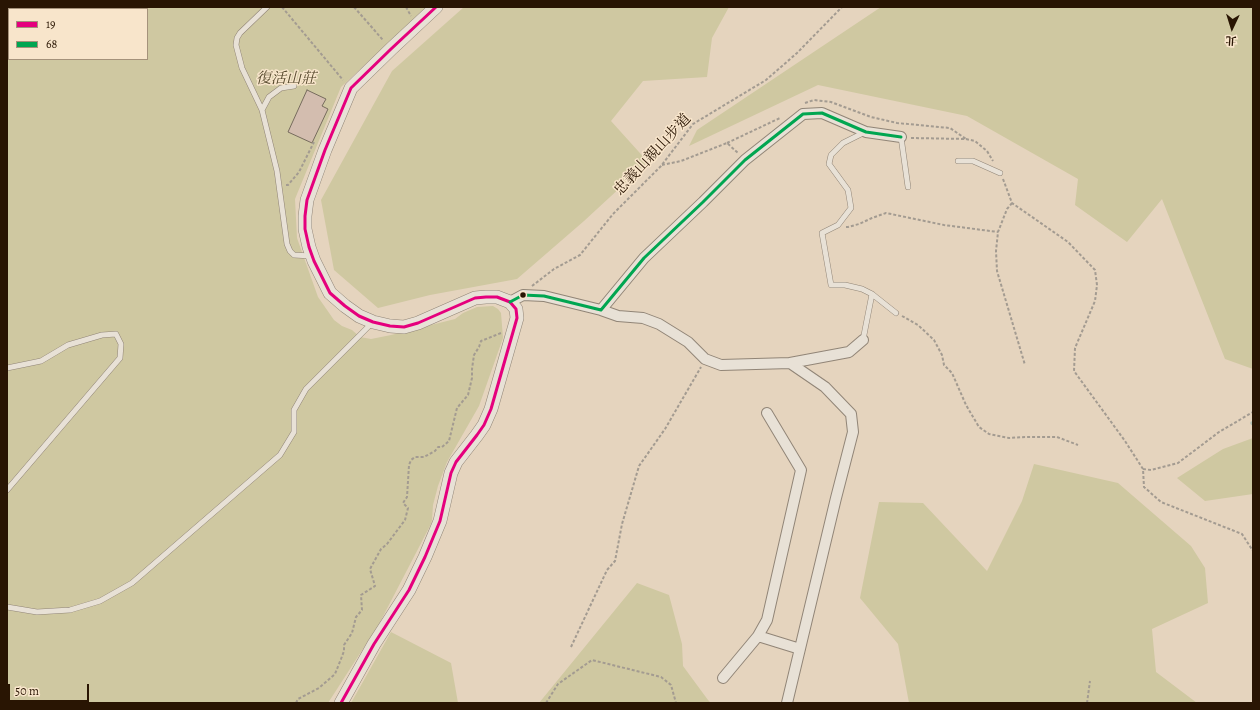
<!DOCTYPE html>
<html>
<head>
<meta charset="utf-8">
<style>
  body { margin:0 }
  #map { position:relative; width:1260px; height:710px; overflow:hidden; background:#e5d4be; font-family:Alegreya,"Noto Serif TC",serif }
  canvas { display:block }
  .frame { position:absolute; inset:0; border:8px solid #291503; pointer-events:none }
  .legend { position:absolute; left:8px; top:8px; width:140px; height:52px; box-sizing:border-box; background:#f8e5cb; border:1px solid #a5927b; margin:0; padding:5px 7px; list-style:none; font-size:12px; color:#291503 }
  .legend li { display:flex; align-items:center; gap:8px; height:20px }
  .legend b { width:20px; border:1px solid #a5927b }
  .north { position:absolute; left:1212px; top:8px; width:40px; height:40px; -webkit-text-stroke:3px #f8e5cb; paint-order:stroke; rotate:184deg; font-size:11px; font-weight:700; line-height:16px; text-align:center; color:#291503 }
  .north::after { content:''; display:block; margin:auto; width:14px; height:18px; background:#291503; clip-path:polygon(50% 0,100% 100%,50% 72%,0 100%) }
  .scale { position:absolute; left:8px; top:684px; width:81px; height:18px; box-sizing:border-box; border:2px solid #291503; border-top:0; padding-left:5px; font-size:12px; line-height:14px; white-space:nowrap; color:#291503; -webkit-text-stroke:3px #f8e5cb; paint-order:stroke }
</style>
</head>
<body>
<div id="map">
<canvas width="1260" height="710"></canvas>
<div class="frame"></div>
<ul class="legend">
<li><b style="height:5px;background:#e5007d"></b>19</li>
<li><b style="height:5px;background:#00a651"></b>68</li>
</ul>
<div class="north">北</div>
<div class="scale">50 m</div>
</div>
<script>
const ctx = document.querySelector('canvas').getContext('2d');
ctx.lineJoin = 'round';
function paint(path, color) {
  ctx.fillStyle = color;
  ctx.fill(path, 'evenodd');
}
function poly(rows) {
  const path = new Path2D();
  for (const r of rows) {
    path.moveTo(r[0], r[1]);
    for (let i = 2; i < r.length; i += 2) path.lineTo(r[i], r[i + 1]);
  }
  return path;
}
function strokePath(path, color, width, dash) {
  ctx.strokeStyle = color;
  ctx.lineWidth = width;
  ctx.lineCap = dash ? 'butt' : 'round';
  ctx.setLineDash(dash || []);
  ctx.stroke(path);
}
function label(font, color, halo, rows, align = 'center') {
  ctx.font = font + ' Alegreya,"Noto Serif TC",serif';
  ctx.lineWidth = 3;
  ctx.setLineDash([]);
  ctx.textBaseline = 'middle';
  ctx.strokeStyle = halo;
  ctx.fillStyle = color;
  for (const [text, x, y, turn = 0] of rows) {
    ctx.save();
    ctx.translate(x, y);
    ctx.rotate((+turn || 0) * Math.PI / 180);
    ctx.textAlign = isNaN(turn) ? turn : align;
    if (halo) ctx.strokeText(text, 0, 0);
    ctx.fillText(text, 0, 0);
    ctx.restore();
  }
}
paint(poly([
  [7,7,427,7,341,87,295,199,297,238,318,297,334,320,342,326,352,330,360,337,371,339,391,335,455,319,463,313,477,307,493,306,498,309,501,313,503,338,479,406,447,462,438,486,433,505,432,520,431,524,379,624,328,703,7,703],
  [9,9,147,9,147,59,9,59],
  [464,7,729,7,712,38,707,77,643,81,611,121,648,162,584,221,517,279,430,295,378,308,334,270,321,200,392,71],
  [881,7,1253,7,1253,369,1225,359,1162,199,1127,242,1075,205,1078,179,967,116,818,85,689,146,697,130],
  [1253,438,1253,494,1205,501,1177,478,1223,449],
  [1034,464,1118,483,1191,546,1205,568,1208,603,1152,629,1156,672,1197,703,909,703,898,644,860,598,879,502,923,503,987,571,1022,501],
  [637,583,669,595,682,644,683,666,708,700,711,703,539,703],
  [391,632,451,663,458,703,351,703]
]), '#cfc8a1');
strokePath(poly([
  [1252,423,1253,424]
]), '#b2c1b4', 3.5);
const building = poly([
  [307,90,326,99,322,106,328,109,312,143,288,132,307,90]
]);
paint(building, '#d3bdaf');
strokePath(building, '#776c5e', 1);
const service = poly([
  [267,7,240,33,237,38,236,45,242,68,262,110,277,171,287,244,290,251,294,255,311,256],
  [262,110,269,97,281,88,294,86],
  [865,132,843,143,831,155,829,164,848,190,851,208,838,225,822,233,831,285,845,285,862,289,872,294],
  [901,137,908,187],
  [958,161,973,161,1000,173],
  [863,340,872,294,896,313],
  [7,368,41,361,68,345,102,335,116,334,121,344,120,358,7,490],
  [7,607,37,612,70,610,100,601,132,583,280,455,294,432,294,410,306,389,373,322]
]);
const minor = poly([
  [510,302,523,295,544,296,601,310,644,258,703,202,745,160,803,114,822,113,866,132,901,137],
  [601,310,618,316,643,318,659,324,688,342,705,359,721,365,790,363,825,387,851,414,853,432,836,498,787,703],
  [790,363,849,352,863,340],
  [767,413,801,470,767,620,758,636,800,649],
  [723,678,758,636]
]);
const tertiary = poly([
  [341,703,374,644,409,590,425,557,440,521,451,473,456,462,477,435,484,425,491,409,517,318,516,309,510,302,497,297,486,297,475,298,418,323,404,327,390,326,373,322,359,316,345,306,330,293,314,261,309,247,305,229,305,216,307,200,325,150,351,88,391,49,436,7]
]);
strokePath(service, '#918577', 6);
strokePath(minor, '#918577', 12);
strokePath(tertiary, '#918577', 14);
strokePath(poly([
  [282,7,343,80],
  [354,7,383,40],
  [406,7,411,16],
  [805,103,814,100,831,102,871,117,897,123,950,128,966,139],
  [911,138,966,139,975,141,987,151,993,161],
  [727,143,780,118],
  [662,165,681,161,727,143,738,153],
  [1003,179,1012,203,1068,242,1095,270,1097,285,1095,301,1075,348,1074,371,1125,441,1143,469,1144,487,1161,502,1242,534,1253,551],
  [286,185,288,185,299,172,314,142],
  [1012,203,1007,209,998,232,996,251,997,271,1025,365],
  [846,227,848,227,859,224,872,218,886,213,944,225,998,232],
  [532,286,554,269,580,255,613,214,661,166,693,124,766,80,797,53,842,7],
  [902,316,918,325,934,340,942,355,944,365,952,373,966,405,979,427,989,434,1009,438,1025,437,1057,437,1078,445],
  [1143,469,1151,470,1178,463,1219,432,1253,412],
  [571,647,607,570,615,561,622,524,639,466,665,429,701,367],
  [296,703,298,699,319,688,335,674,341,659,344,651,344,645,352,633,356,617,362,610,361,595,375,586,370,569,381,549,387,544,405,520,408,508,403,503,407,497,409,465,411,460,415,457,424,457,435,451,438,447,442,447,449,441,457,408,468,395,472,378,472,369,474,355,479,347,481,341,501,333],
  [546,703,558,684,592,660,661,677,671,685,676,703],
  [1087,703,1090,681]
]), '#a39b91', 2, [3, 2]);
strokePath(service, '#e8e1d6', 5);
strokePath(minor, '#e8e1d6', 10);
strokePath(tertiary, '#e8e1d6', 13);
strokePath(poly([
  [341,703,374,644,409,590,425,557,440,521,451,473,456,462,477,435,484,425,491,409,517,318,516,309,510,302,497,297,486,297,475,298,418,323,404,327,390,326,373,322,359,316,345,306,330,293,314,261,309,247,305,229,305,216,307,200,325,150,351,88,391,49,436,7]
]), '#e5007d', 3);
strokePath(poly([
  [510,302,523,295,544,296,601,310,644,258,703,202,745,160,803,114,822,113,866,132,901,137]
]), '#00a651', 3);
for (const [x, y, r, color] of [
  [523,295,3.5,"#291503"]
]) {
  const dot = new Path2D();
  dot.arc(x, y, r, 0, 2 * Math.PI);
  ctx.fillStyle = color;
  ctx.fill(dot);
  strokePath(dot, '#f8e5cb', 1.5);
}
label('italic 15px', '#55482c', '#f8e5cb', [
  ["復活山莊",286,79]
]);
label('15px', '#291503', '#f8e5cb', [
  ["忠義山親山步道",653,155,-47]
]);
</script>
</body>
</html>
